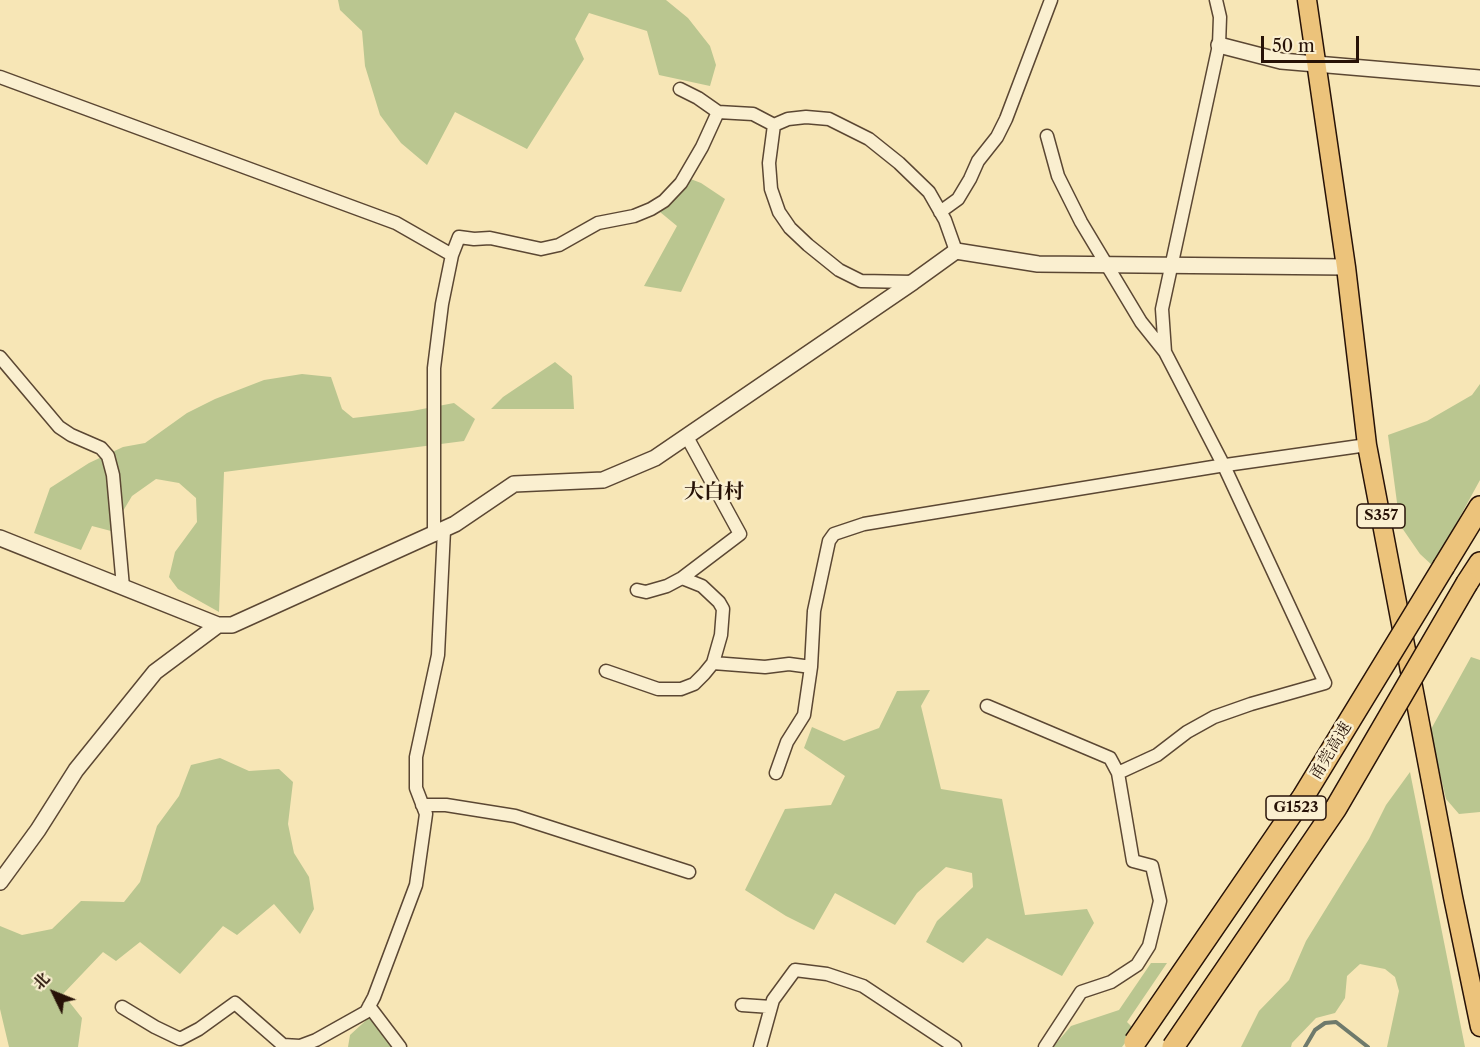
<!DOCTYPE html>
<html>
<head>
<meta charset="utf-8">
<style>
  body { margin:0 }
  #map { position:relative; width:1480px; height:1047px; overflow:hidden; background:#f7e6b6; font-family:"Libre Caslon Text","Noto Serif SC",serif }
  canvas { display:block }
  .north { position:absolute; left:24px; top:963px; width:60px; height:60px; -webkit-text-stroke:4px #faefd0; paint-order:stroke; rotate:313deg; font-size:16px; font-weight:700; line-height:24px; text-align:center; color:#271207 }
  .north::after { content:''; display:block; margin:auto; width:21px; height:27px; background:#271207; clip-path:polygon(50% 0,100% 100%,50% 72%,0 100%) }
  .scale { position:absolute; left:1261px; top:36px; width:98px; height:27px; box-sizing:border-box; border:3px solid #271207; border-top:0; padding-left:8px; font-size:18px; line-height:21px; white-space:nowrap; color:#271207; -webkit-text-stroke:4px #faefd0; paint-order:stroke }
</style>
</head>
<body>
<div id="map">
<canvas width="1480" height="1047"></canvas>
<div class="north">北</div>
<div class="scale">50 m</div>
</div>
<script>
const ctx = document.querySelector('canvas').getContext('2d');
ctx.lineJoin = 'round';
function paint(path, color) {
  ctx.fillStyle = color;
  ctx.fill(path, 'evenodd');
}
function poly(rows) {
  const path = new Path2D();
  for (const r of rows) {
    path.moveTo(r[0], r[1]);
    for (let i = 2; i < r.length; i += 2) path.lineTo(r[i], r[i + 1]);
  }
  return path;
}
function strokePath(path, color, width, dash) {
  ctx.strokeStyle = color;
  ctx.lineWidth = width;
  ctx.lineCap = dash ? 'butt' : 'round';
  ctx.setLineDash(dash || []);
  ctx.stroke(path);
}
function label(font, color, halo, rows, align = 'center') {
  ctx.font = font + ' "Libre Caslon Text","Noto Serif SC",serif';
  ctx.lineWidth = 5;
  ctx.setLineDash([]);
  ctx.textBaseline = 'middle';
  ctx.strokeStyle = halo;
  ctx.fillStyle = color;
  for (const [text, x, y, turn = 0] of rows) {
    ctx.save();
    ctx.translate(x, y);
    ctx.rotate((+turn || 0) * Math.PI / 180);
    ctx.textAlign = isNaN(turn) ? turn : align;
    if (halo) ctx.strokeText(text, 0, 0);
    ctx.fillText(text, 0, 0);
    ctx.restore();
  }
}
paint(poly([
  [338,0,666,0,688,18,710,46,716,65,710,86,659,75,647,31,589,13,575,39,584,59,527,149,455,112,427,165,401,143,380,115,365,66,362,31,340,10],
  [688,178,701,183,725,199,681,292,644,286,677,226,660,212],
  [555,362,572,376,574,409,491,409,503,397],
  [302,374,331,377,342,409,353,418,412,411,454,403,475,419,464,441,224,472,219,612,178,589,169,577,175,552,197,522,196,498,179,483,156,479,132,496,111,531,92,526,81,550,34,533,50,488,89,463,123,447,145,443,187,413,215,399,264,380],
  [1480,384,1480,480,1433,566,1420,554,1400,525,1388,435,1427,421,1472,395],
  [1471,657,1480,660,1480,812,1459,814,1446,799,1430,731],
  [930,690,921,706,941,789,1002,799,1025,915,1087,909,1094,923,1062,976,987,938,963,963,926,942,937,921,973,887,972,873,946,867,917,893,895,925,835,893,814,930,786,916,745,890,785,809,831,805,845,776,804,748,812,727,844,741,879,728,897,691],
  [220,758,249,771,279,769,293,782,288,824,294,853,309,877,314,909,300,934,274,904,237,935,223,926,180,974,140,942,116,961,103,952,63,994,82,1018,78,1047,9,1047,0,1009,0,926,22,935,52,929,81,901,124,902,140,882,157,826,179,796,191,765],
  [1410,772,1465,1047,1387,1047,1399,991,1395,977,1385,969,1360,964,1347,976,1345,998,1335,1013,1316,1018,1292,1043,1291,1047,1241,1047,1259,1011,1289,980,1306,941,1369,839,1386,805],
  [1151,963,1167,963,1127,1022,1135,1030,1122,1047,1053,1047,1071,1026,1119,1010],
  [374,1013,395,1047,348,1047,350,1035]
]), '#bac690');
strokePath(poly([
  [1305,1047,1315,1030,1325,1023,1336,1022,1368,1047]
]), '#6e7a6c', 4);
const minor = poly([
  [0,77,396,223,452,255],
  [680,89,698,98,718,112,753,114,774,125,769,163,771,189,779,212,790,228,808,245,839,270,861,281,913,282],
  [774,125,788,119,806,117,829,119,869,139,899,163,929,192,945,220,956,251],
  [1047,136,1058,176,1081,222,1141,322,1165,352],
  [940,212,958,199,970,179,978,161,997,137,1006,119,1051,0],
  [0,357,59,427,71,435,101,448,108,456,113,475,123,587],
  [434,535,434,368,442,304,452,255,459,237,474,239,490,238,541,249,559,245,598,223,634,216,651,209,664,201,681,183,702,147,718,112],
  [637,590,646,592,667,586,682,578,740,534,687,437],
  [713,663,765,667,789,664,811,667],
  [606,671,658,689,681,689,694,684,704,674,713,663,721,635,723,609,719,602,702,586,682,578],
  [987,706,1110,758,1118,773,1133,861,1152,866,1160,901,1149,946,1137,965,1111,982,1081,992,1045,1047],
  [776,773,787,742,804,715,811,667,814,611,829,541,834,534,864,524,912,516,1219,466,1367,445],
  [1118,773,1157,755,1187,732,1214,717,1251,704,1325,683,1224,466,1165,352,1162,309,1219,45,1220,17,1216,0],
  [422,805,446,805,515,816,689,872],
  [742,1005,771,1007],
  [369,1006,400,1047],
  [122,1007,155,1027,180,1039,199,1029,235,1003,283,1045,300,1046,316,1040,366,1012,374,997,416,885,426,814,416,788,416,757,438,655,444,530],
  [760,1047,773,1000,795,970,827,974,863,986,955,1047]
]);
const tertiary = poly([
  [1219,45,1281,61,1480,78],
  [0,538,218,625,232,625,455,524,514,484,603,480,655,458,913,282,956,251,1038,264,1346,267],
  [0,882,38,830,76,770,155,672,218,625]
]);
const primary = poly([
  [1307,0,1346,267,1367,445,1453,897,1480,1027]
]);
const motorway = poly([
  [1444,566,1480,507],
  [1467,583,1480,563]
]);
strokePath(minor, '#5b4733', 15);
strokePath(tertiary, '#5b4733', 18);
strokePath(primary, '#271207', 21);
strokePath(motorway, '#271207', 24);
strokePath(minor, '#faefd0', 12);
strokePath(tertiary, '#faefd0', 15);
strokePath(primary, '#ecc37b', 18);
strokePath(motorway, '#ecc37b', 21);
const motorwayBridge = poly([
  [1135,1042,1303,797,1444,566],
  [1173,1047,1336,808,1467,583]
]);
strokePath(motorwayBridge, '#271207', 24, []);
strokePath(motorwayBridge, '#ecc37b', 21);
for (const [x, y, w] of [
  [1381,516,48],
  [1296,808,60]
]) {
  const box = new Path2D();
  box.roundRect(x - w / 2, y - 12, w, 24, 4.5);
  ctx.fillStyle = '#faefd0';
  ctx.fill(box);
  strokePath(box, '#271207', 1.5);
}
label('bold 15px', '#271207', null, [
  ["S357",1381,516],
  ["G1523",1296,808]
]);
label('16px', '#271207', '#faefd0', [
  ["甬莞高速",1331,751,-59]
]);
label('bold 20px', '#271207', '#faefd0', [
  ["大白村",714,492]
]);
</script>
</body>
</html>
